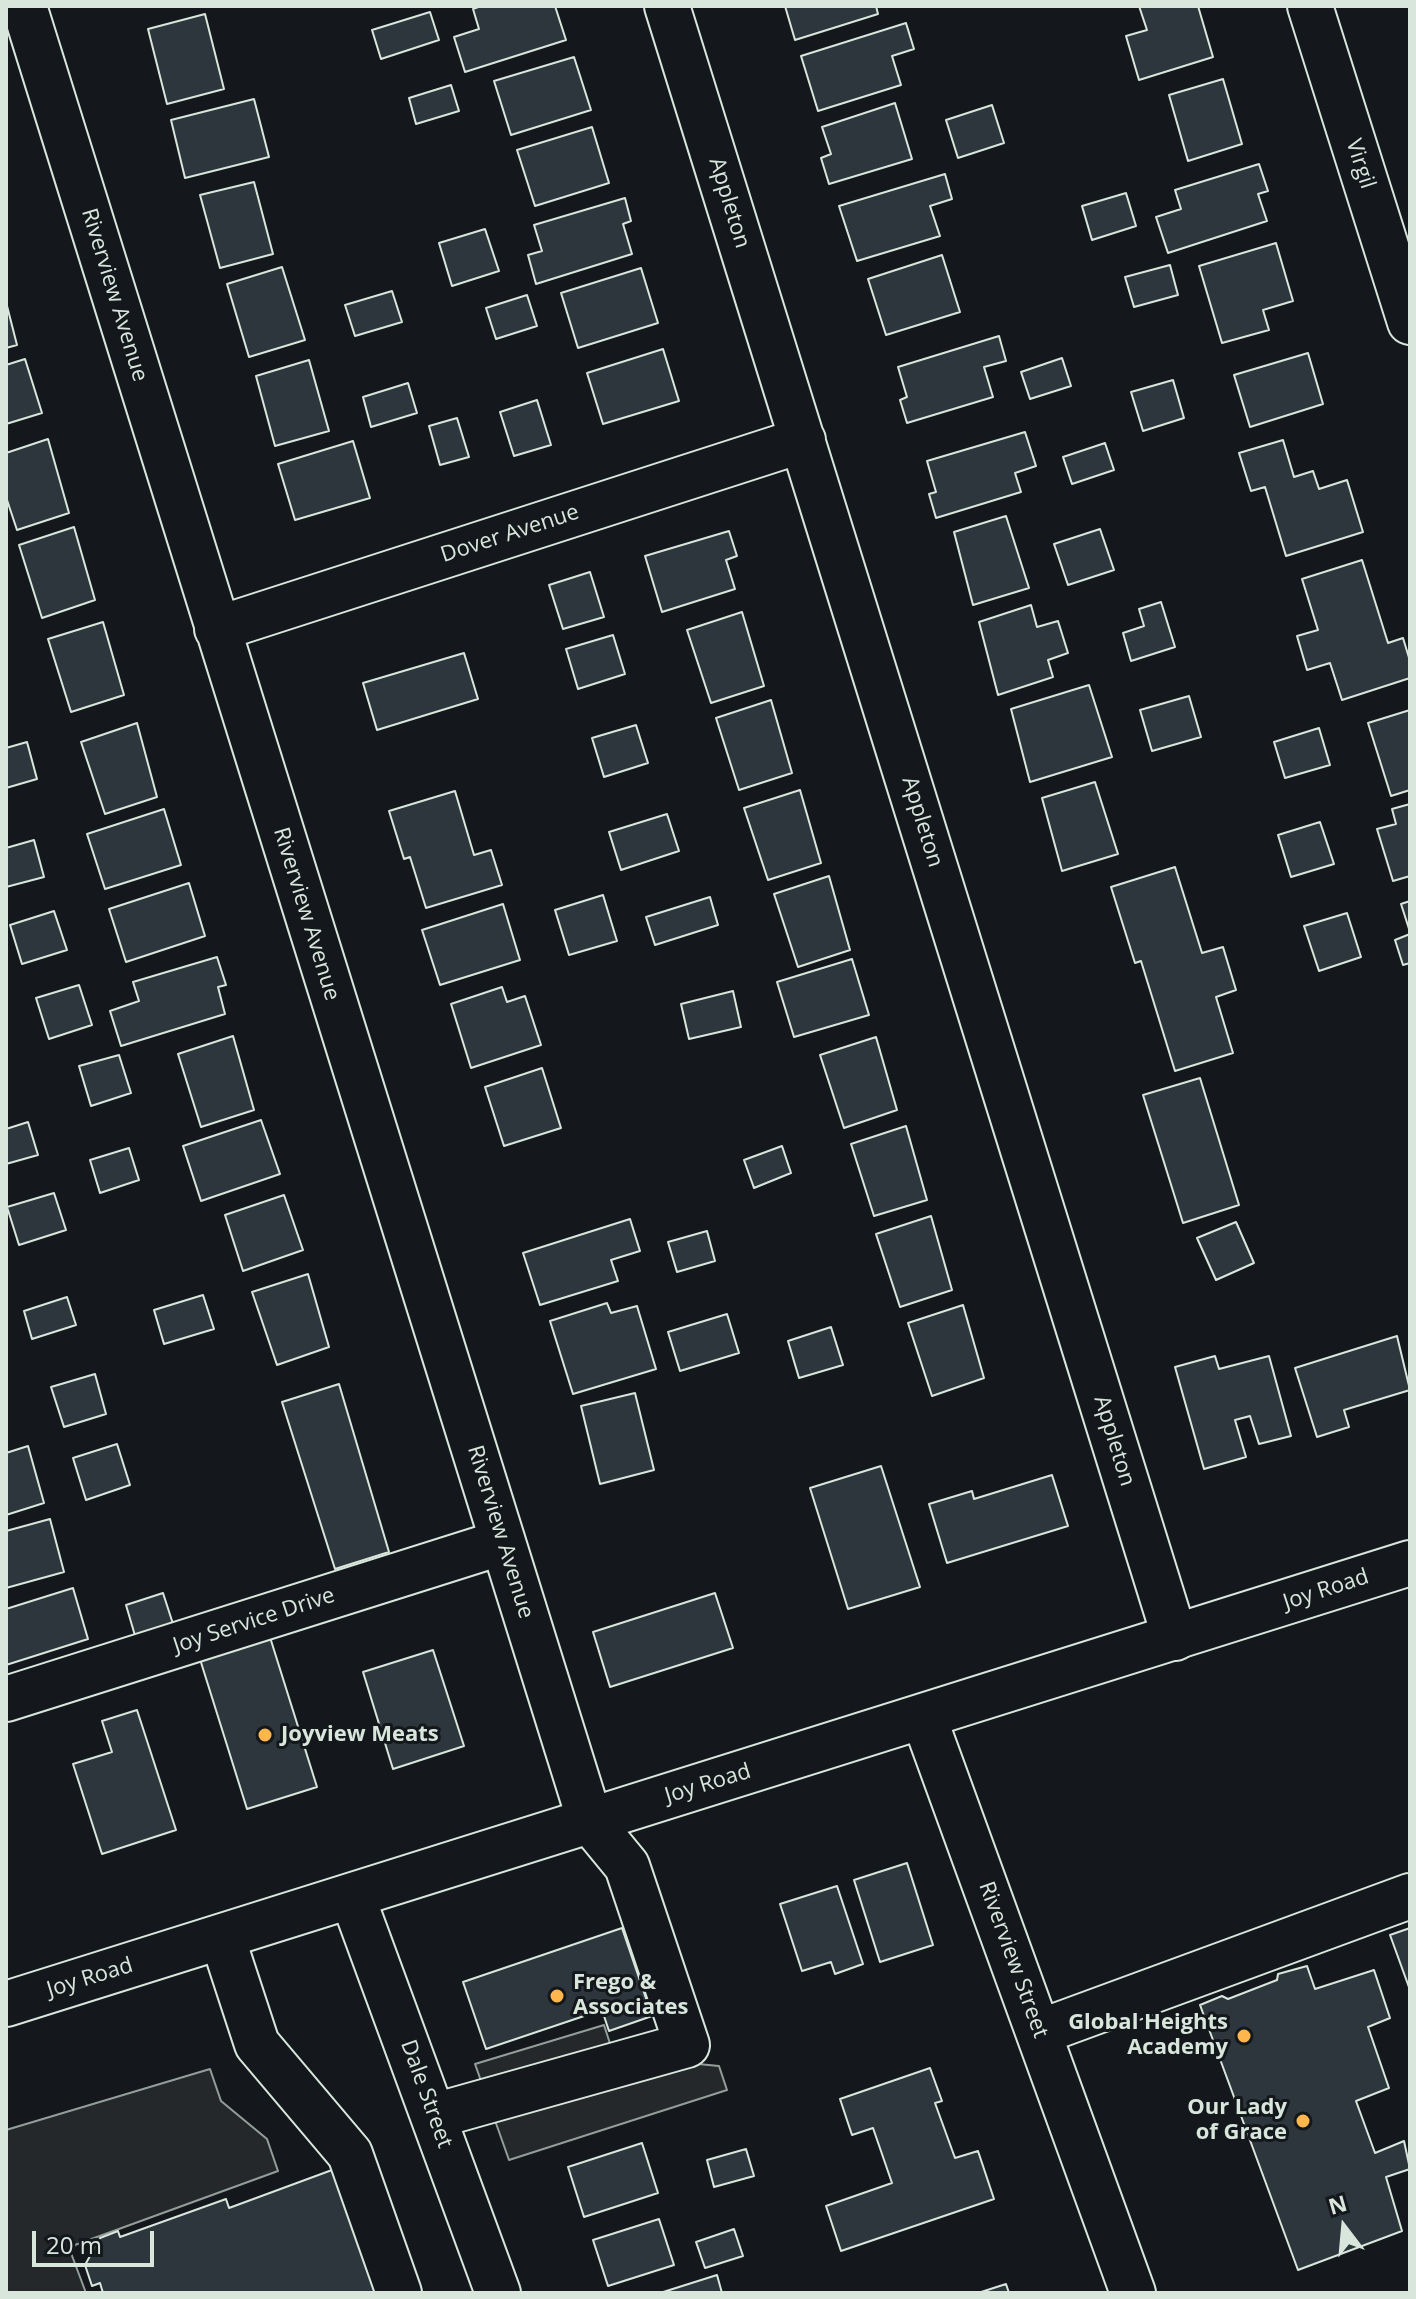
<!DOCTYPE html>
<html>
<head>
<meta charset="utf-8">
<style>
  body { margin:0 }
  #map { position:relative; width:1416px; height:2299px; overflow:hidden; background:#14181c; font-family:"Open Sans",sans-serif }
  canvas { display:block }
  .frame { position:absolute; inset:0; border:8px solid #d8e6dc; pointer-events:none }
  .north { position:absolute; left:1304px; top:2187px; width:80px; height:80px; -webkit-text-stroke:6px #14181c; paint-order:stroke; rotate:344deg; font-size:22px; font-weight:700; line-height:32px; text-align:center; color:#d8e6dc }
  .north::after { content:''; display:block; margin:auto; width:28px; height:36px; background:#d8e6dc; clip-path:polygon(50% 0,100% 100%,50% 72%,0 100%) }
  .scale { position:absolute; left:32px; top:2231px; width:122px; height:36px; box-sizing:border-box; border:4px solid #d8e6dc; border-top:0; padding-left:10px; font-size:24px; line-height:28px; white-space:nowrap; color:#d8e6dc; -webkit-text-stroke:6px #14181c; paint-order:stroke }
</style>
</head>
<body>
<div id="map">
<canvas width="1416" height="2299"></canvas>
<div class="frame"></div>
<div class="north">N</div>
<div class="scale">20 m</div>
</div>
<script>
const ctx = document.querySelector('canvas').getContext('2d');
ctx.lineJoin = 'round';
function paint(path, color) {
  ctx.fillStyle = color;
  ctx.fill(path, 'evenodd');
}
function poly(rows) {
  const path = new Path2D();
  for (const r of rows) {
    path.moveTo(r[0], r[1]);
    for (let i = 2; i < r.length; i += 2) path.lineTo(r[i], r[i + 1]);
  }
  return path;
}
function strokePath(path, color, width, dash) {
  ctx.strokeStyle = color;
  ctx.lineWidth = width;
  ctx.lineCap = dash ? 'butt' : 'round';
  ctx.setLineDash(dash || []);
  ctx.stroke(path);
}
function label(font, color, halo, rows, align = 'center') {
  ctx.font = font + ' "Open Sans",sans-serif';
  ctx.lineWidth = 6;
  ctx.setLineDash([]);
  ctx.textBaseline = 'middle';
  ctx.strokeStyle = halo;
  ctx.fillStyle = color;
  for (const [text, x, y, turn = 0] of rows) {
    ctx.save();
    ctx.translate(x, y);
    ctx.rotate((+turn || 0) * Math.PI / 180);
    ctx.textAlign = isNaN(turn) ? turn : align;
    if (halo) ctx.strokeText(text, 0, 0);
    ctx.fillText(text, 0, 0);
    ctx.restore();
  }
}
const parking = poly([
  [604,2025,614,2056,719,2066,727,2090,509,2160,475,2064,604,2025],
  [210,2069,221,2101,267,2139,278,2171,75,2245,71,2253,86,2293,6,2293,6,2130,210,2069]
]);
paint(parking, '#24282b');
strokePath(parking, '#939e99', 2);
const building = poly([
  [481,6,555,6,566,40,465,72,454,37,479,29,473,9,481,6],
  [785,6,876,6,878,14,795,40,785,6],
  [1139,6,1198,6,1213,57,1139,80,1126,36,1147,30,1139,6],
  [430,12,439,40,381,59,372,30,430,12],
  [205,14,224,89,167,104,148,29,205,14],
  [906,23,914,49,892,56,901,85,818,111,801,56,906,23],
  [574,57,591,110,511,135,494,81,574,57],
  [1223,79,1242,144,1188,161,1169,95,1223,79],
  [451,85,459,111,416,124,409,98,451,85],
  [254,99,269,157,185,178,171,120,254,99],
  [895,103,912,159,829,184,821,158,831,154,822,127,895,103],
  [992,105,1004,143,958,158,946,120,992,105],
  [592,127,609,183,535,206,517,150,592,127],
  [1259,164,1268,191,1258,194,1267,221,1168,253,1156,217,1181,209,1175,190,1259,164],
  [945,174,952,199,930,206,940,236,857,261,839,206,945,174],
  [254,182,273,254,220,268,200,195,254,182],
  [1126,193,1136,226,1092,240,1082,206,1126,193],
  [625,198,631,221,623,224,632,254,536,284,528,255,542,251,534,225,625,198],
  [485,229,499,271,452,286,439,243,485,229],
  [1276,243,1293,301,1263,310,1269,330,1222,343,1199,266,1276,243],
  [942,255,960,312,886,335,868,279,942,255],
  [1170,265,1178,295,1134,307,1125,277,1170,265],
  [282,267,305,340,249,357,227,284,282,267],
  [641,268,658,323,578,348,561,293,641,268],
  [392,291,402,322,355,336,345,305,392,291],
  [527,295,537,326,496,339,486,308,527,295],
  [6,302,17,345,6,348,6,302],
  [999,336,1006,361,984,367,993,397,907,423,900,400,907,397,898,367,999,336],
  [663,349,679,401,603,424,587,373,663,349],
  [1308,353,1323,404,1250,427,1234,375,1308,353],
  [1062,358,1071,386,1030,399,1021,372,1062,358],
  [25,359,42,413,6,424,6,365,25,359],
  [309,360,329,431,275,446,256,376,309,360],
  [1173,380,1184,418,1143,431,1131,392,1173,380],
  [408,383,417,413,371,427,363,397,408,383],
  [537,400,551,445,514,456,500,412,537,400],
  [457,418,469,457,440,465,429,426,457,418],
  [1025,432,1036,466,1015,473,1021,492,936,518,929,494,936,492,927,461,1025,432],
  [48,439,69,513,17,530,6,497,6,453,48,439],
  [1283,440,1294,477,1313,471,1319,489,1347,480,1363,532,1286,556,1265,487,1251,491,1239,453,1283,440],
  [353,441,370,498,295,520,278,464,353,441],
  [1105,443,1114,470,1072,484,1063,457,1105,443],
  [1006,516,1029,588,973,605,954,532,1006,516],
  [74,527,95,600,42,618,19,545,74,527],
  [1100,529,1114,570,1068,585,1054,544,1100,529],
  [729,531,737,556,726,560,735,589,662,612,645,556,729,531],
  [1362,560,1388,643,1403,638,1410,661,1410,678,1342,700,1330,663,1307,670,1297,636,1318,630,1302,579,1362,560],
  [590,572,604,617,563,629,549,585,590,572],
  [1161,602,1175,647,1131,661,1123,633,1144,626,1139,609,1161,602],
  [1031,605,1037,627,1058,621,1068,653,1048,660,1053,677,998,695,979,622,1031,605],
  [742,612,764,686,711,703,687,630,742,612],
  [103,622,124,695,71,712,48,639,103,622],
  [613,635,625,674,578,689,566,649,613,635],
  [464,653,478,699,377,730,363,683,464,653],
  [1089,685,1112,757,1030,782,1011,709,1089,685],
  [1189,696,1201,737,1152,751,1140,710,1189,696],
  [771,700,792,773,739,790,716,718,771,700],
  [1410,710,1410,790,1391,796,1368,723,1410,710],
  [137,723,157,797,105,814,81,742,137,723],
  [636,725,648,763,604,777,592,738,636,725],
  [1319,728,1330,765,1285,778,1274,742,1319,728],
  [27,742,37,779,6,788,6,748,27,742],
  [1095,782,1118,854,1062,871,1042,798,1095,782],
  [800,790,821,863,768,880,744,808,800,790],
  [455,791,474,855,491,850,502,885,426,908,410,857,404,859,389,811,455,791],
  [1410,804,1410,876,1393,881,1377,829,1396,824,1392,809,1410,804],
  [164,809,181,865,105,889,87,834,164,809],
  [667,814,679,851,621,870,609,832,667,814],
  [1320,822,1334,864,1291,877,1278,835,1320,822],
  [34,840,44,877,6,887,6,848,34,840],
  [1175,867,1202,953,1223,947,1236,990,1216,997,1233,1053,1175,1071,1141,961,1135,963,1111,887,1175,867],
  [829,876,850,950,798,967,774,894,829,876],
  [189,883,205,936,126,962,109,909,189,883],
  [603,895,617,941,569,955,555,910,603,895],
  [710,897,718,925,655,945,646,917,710,897],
  [1410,901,1410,932,1401,904,1410,901],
  [503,904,520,960,440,985,422,930,503,904],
  [54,911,67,950,22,964,10,925,54,911],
  [1347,913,1361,957,1319,971,1304,926,1347,913],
  [1410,934,1410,963,1403,965,1395,940,1410,934],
  [217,957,226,985,218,987,225,1014,121,1046,110,1011,139,1001,133,982,217,957],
  [852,959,869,1015,794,1037,777,982,852,959],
  [79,985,92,1025,49,1039,36,998,79,985],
  [502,987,507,1002,525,996,541,1045,471,1068,451,1004,502,987],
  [733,991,741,1027,689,1039,681,1004,733,991],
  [233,1036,254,1110,201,1127,178,1054,233,1036],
  [876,1037,897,1110,844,1128,820,1055,876,1037],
  [119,1055,131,1093,91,1106,79,1066,119,1055],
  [542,1068,561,1128,504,1146,485,1087,542,1068],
  [1200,1078,1239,1205,1183,1223,1143,1095,1200,1078],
  [261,1120,280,1174,201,1201,183,1146,261,1120],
  [28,1122,38,1155,6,1164,6,1129,28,1122],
  [906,1126,927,1200,874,1216,851,1144,906,1126],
  [782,1146,791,1173,754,1188,744,1160,782,1146],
  [129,1148,139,1180,100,1193,90,1160,129,1148],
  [54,1193,66,1230,19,1245,7,1207,54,1193],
  [284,1195,303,1250,243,1271,225,1215,284,1195],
  [931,1216,952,1290,900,1307,876,1234,931,1216],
  [630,1219,640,1251,611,1260,618,1281,540,1305,523,1253,630,1219],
  [1236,1222,1254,1263,1216,1280,1197,1238,1236,1222],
  [707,1231,715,1261,677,1272,668,1242,707,1231],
  [308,1274,329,1347,277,1365,252,1292,308,1274],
  [203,1295,214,1329,164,1344,154,1310,203,1295],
  [67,1297,76,1325,32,1339,24,1311,67,1297],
  [607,1303,611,1313,637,1306,656,1369,573,1394,550,1321,607,1303],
  [963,1305,984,1378,932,1396,908,1323,963,1305],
  [727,1314,739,1353,680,1371,668,1332,727,1314],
  [831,1327,843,1365,799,1378,788,1341,831,1327],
  [1397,1336,1410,1390,1344,1410,1349,1427,1317,1437,1295,1368,1397,1336],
  [1215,1356,1219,1369,1269,1356,1291,1436,1259,1444,1250,1416,1235,1420,1246,1457,1204,1469,1175,1367,1215,1356],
  [95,1374,106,1414,64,1427,51,1387,95,1374],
  [339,1384,389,1552,335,1569,282,1402,339,1384],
  [635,1393,654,1470,600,1484,581,1406,635,1393],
  [117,1444,130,1485,86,1500,73,1458,117,1444],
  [28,1446,44,1503,6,1515,6,1453,28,1446],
  [881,1466,920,1587,848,1609,810,1488,881,1466],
  [1052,1475,1068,1526,947,1563,929,1504,972,1491,974,1499,1052,1475],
  [50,1519,64,1572,6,1588,6,1531,50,1519],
  [73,1588,88,1639,6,1665,6,1609,73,1588],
  [163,1593,174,1627,136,1639,126,1605,163,1593],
  [715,1593,733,1648,610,1687,593,1632,715,1593],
  [269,1634,317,1787,247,1809,199,1656,269,1634],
  [433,1650,464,1746,393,1769,363,1672,433,1650],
  [137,1710,176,1830,102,1854,73,1764,112,1752,102,1721,137,1710],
  [907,1863,933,1945,880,1962,854,1880,907,1863],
  [837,1886,863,1964,835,1974,831,1962,802,1971,780,1904,837,1886],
  [622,1928,652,2016,609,2031,602,2010,486,2049,463,1982,622,1928],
  [1410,1928,1410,1990,1390,1935,1410,1928],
  [1307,1966,1315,1989,1374,1970,1390,2018,1368,2027,1389,2088,1356,2101,1375,2153,1404,2141,1410,2169,1386,2177,1402,2231,1298,2270,1200,2005,1222,1996,1228,1999,1277,1980,1278,1974,1307,1966],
  [930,2068,942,2101,935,2103,955,2158,978,2151,994,2199,841,2251,826,2206,892,2183,873,2128,852,2135,840,2099,930,2068],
  [642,2143,658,2193,584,2217,568,2167,642,2143],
  [746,2149,754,2176,714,2187,707,2160,746,2149],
  [332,2170,376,2293,103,2293,100,2283,92,2286,85,2265,100,2238,118,2231,120,2237,226,2199,229,2208,332,2170],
  [659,2219,674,2265,608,2286,593,2240,659,2219],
  [734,2229,743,2256,705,2268,696,2242,734,2229],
  [717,2275,722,2293,660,2293,717,2275],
  [1006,2284,1009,2293,978,2293,1006,2284]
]);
paint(building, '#2c363c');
strokePath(building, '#d8e6dc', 2);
const minor = poly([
  [24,6,590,1821,627,1866,687,2045,434,2116],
  [667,6,1175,1638],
  [1310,6,1410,322],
  [217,629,803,440],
  [6,1699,503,1542],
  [924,1718,1133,2293],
  [352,1896,498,2293],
  [222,1937,257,2044,350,2154,399,2293],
  [1040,2032,1410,1896]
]);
const major = poly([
  [6,2004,1410,1563]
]);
strokePath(minor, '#d8e6dc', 48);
strokePath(major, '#d8e6dc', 48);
strokePath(minor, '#14181c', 44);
strokePath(major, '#14181c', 44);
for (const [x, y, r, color] of [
  [265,1735,8,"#ffb74d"],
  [557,1996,8,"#ffb74d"],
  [1244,2036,8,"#ffb74d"],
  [1303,2121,8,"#ffb74d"]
]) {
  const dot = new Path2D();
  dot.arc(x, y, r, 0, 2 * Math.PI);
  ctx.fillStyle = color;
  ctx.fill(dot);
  strokePath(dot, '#14181c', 3);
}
label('22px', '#d8e6dc', '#14181c', [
  ["Virgil",1360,164,72],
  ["Appleton",729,203,73],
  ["Riverview Avenue",114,295,73],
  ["Dover Avenue",510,534,-18],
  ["Appleton",922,822,73],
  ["Riverview Avenue",306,914,73],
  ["Appleton",1114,1441,73],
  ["Riverview Avenue",500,1532,73],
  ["Joy Road",1326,1590,-18],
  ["Joy Service Drive",254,1621,-18],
  ["Joy Road",708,1784,-17],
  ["Riverview Street",1013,1960,70],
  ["Joy Road",90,1978,-17],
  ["Dale Street",426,2094,70]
]);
label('bold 22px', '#d8e6dc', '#14181c', [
  ["Joyview Meats",281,1735],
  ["Frego &",573,1983],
  ["Associates",573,2008],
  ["Global Heights",1228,2023,"right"],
  ["Academy",1228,2048,"right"],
  ["Our Lady",1287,2108,"right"],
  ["of Grace",1287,2133,"right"]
], 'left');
</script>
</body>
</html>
